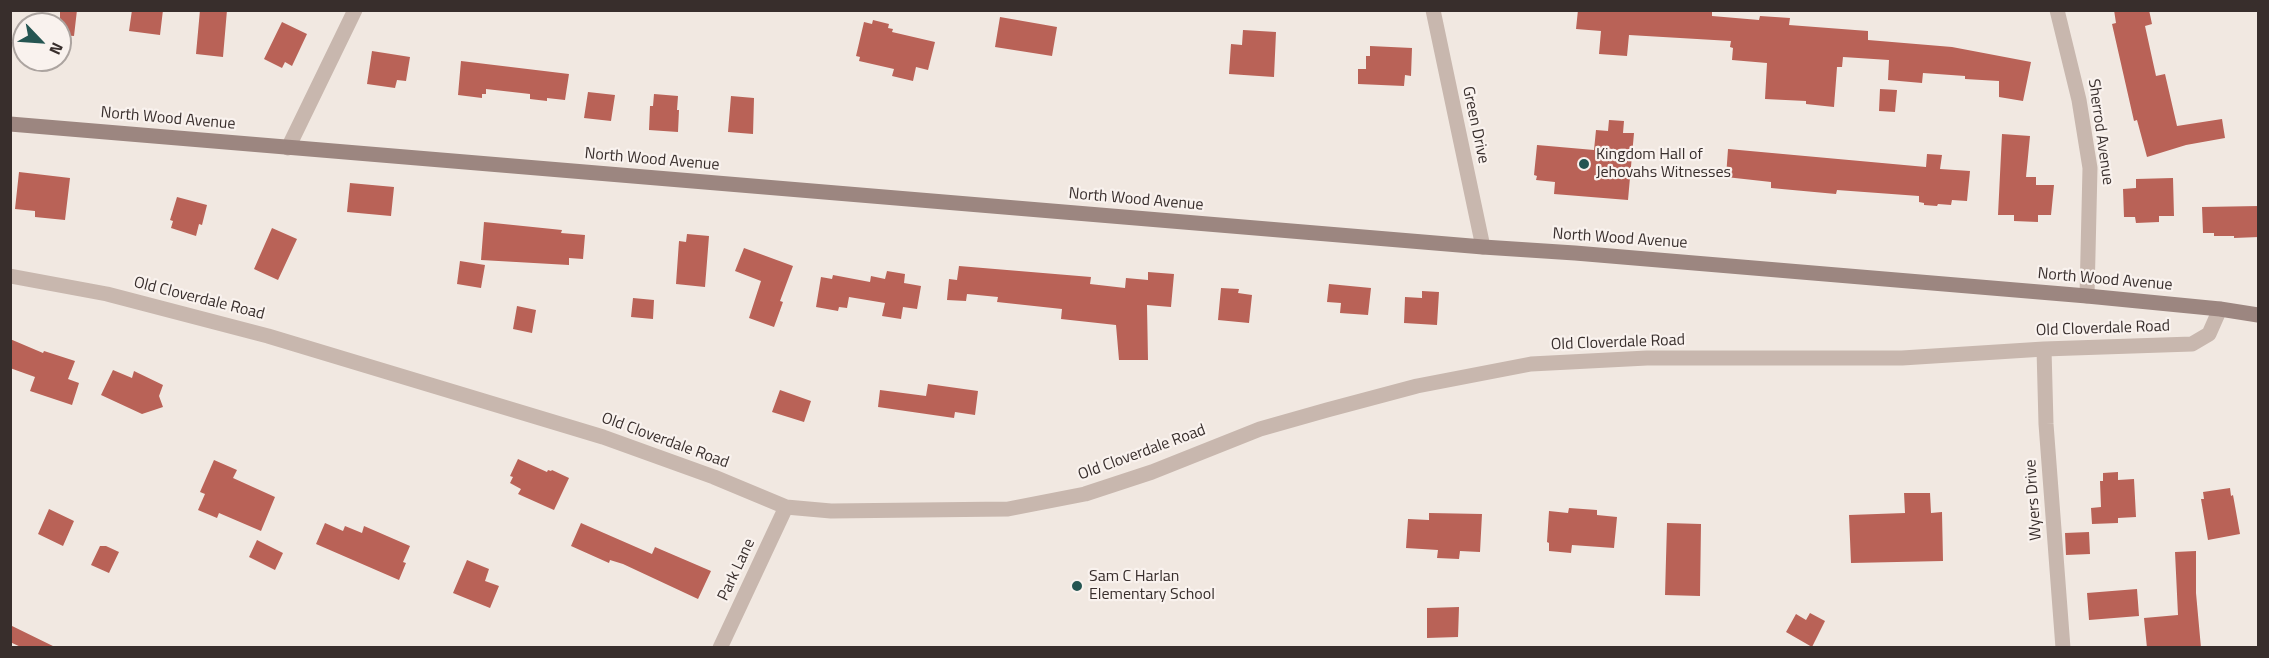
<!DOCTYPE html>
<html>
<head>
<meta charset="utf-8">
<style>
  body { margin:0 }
  #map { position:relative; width:2269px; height:658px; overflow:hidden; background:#f1e8e1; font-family:"Titillium Web",sans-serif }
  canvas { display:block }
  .frame { position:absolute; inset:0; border:12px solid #382e2c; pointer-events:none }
  .north { position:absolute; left:12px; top:12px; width:60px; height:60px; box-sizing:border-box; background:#f9f2ee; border:2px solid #aca4a0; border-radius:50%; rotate:115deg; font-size:16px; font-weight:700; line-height:24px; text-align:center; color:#382e2c }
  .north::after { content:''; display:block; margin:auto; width:21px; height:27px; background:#255552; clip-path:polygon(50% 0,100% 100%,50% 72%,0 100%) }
</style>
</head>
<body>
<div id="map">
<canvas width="2269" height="658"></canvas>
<div class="frame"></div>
<div class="north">N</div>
</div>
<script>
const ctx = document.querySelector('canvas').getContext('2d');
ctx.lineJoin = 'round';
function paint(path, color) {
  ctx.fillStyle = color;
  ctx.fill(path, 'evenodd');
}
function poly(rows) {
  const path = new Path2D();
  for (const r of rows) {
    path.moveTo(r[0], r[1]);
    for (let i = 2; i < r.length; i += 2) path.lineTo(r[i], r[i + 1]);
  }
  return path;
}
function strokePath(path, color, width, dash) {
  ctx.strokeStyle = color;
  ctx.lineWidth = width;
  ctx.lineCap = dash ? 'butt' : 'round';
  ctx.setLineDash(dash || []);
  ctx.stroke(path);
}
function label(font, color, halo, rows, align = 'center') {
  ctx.font = font + ' "Titillium Web",sans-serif';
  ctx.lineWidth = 4.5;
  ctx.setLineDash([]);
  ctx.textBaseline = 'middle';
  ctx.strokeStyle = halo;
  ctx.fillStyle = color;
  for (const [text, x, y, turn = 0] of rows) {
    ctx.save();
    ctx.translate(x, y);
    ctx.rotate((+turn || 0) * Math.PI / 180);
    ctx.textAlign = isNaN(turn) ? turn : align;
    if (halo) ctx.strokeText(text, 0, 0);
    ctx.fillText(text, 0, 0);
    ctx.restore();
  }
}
paint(poly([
  [60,10,77,10,74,36,60,35],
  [132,10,163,10,160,35,129,31],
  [200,10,227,10,223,57,196,54],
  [1578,10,1712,10,1712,16,1759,20,1760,16,1790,18,1789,25,1868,31,1868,40,1952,47,2031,62,2023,101,1999,97,1999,81,1965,79,1965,76,1923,73,1922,83,1888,80,1889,60,1843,57,1842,67,1837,67,1834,107,1806,104,1806,101,1765,99,1767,63,1732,60,1733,48,1730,47,1731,41,1629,35,1627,56,1599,54,1601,31,1576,29],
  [2114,10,2149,10,2152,24,2145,26,2156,76,2165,74,2177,126,2222,119,2225,138,2186,145,2147,157,2137,120,2134,121,2112,24,2116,23],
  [1000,17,1057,27,1052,56,995,47],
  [873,20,889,24,888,28,893,29,892,32,935,42,928,70,916,67,913,81,892,76,894,69,859,61,860,57,856,56,864,22,872,24],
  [282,22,307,34,292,66,285,62,282,68,264,59],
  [1243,30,1276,32,1274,77,1229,74,1231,44,1242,45],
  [1370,46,1412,48,1411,76,1405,75,1404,86,1358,84,1358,69,1366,69,1366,56,1370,56],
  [372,51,410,57,406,81,397,80,395,88,367,84],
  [461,61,569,74,565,100,547,98,547,101,530,99,530,94,486,89,486,94,482,94,482,98,458,95],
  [1880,89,1897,90,1895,112,1879,111],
  [588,92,615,95,611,121,584,118],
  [654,94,678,96,677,110,679,110,678,132,649,130,650,106,653,106],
  [731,96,754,98,753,134,728,132],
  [1609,120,1624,121,1623,133,1634,133,1628,200,1554,194,1555,182,1536,180,1537,176,1534,175,1537,145,1594,150,1596,130,1608,131],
  [2002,134,2030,136,2026,177,2036,177,2036,185,2054,185,2051,215,2038,215,2038,222,2014,221,2014,215,1998,215],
  [1728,149,1926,167,1927,154,1942,155,1940,169,1970,171,1967,201,1952,200,1951,205,1938,204,1937,206,1924,205,1924,203,1919,202,1919,196,1837,190,1836,194,1771,188,1771,182,1726,177],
  [19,172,70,178,65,220,35,217,35,211,15,209],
  [2173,178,2174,216,2159,216,2159,222,2136,223,2135,217,2124,217,2123,189,2136,188,2136,179],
  [350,183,394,187,391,216,347,212],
  [177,197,207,205,202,225,199,224,196,236,171,228,173,221,170,220],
  [2259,206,2259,237,2234,238,2234,236,2214,236,2214,233,2203,233,2202,207],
  [484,222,562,230,561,233,585,235,583,259,569,258,569,265,481,260],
  [272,228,297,239,278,280,254,269],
  [687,234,709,236,705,287,676,284,679,241,686,242],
  [744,248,793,266,780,301,783,302,774,327,749,318,761,281,735,271],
  [460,261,485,265,481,288,457,284],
  [959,266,1091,277,1090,284,1125,288,1126,278,1148,280,1148,272,1174,274,1171,307,1147,305,1148,360,1119,360,1116,325,1061,319,1062,309,997,302,998,297,967,294,966,301,947,300,949,279,957,280],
  [887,271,905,274,904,283,921,286,917,309,903,307,901,319,882,316,885,303,849,297,847,308,839,307,838,311,816,307,821,277,832,279,833,275,870,282,871,276,885,279],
  [1329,284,1371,288,1368,315,1340,313,1341,303,1327,302],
  [1221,288,1239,289,1238,293,1252,295,1249,323,1218,320],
  [1422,291,1439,292,1437,325,1404,323,1405,297,1422,298],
  [633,298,654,300,653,319,631,317],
  [517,306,536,310,532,333,513,329],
  [10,339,43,353,44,351,75,361,68,379,79,383,72,405,30,391,35,377,10,368],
  [113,370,132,378,134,371,163,385,159,396,163,407,142,414,101,395],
  [928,384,978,391,975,415,955,412,954,418,878,407,880,390,926,396],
  [780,390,811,401,804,422,772,412],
  [518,459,547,472,548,470,551,471,552,470,569,478,554,510,518,494,521,489,510,483,513,477,510,476],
  [214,460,237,470,233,478,275,497,261,531,219,513,217,518,198,510,205,494,200,492],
  [2118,472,2118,480,2134,479,2136,517,2118,518,2118,523,2092,524,2091,508,2101,507,2100,481,2103,481,2103,473],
  [2230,488,2231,496,2233,495,2240,534,2208,540,2201,499,2204,499,2203,492],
  [1904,493,1930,493,1931,513,1942,512,1943,561,1851,563,1849,515,1905,513],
  [1569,508,1597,510,1597,515,1617,517,1614,548,1572,545,1571,553,1549,551,1549,543,1547,542,1549,511,1568,513],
  [49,509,74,521,63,546,38,534],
  [1429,513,1482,514,1480,552,1460,551,1459,559,1437,558,1438,550,1406,548,1408,519,1429,520],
  [325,523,343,531,345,526,362,533,364,526,410,546,403,562,406,563,399,580,316,544],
  [581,523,652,554,655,547,711,571,698,599,623,564,610,560,609,563,571,546],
  [1667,523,1701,524,1700,596,1665,595],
  [2089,532,2090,554,2066,555,2065,533],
  [257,540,283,553,275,570,249,557],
  [100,546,106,546,119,552,109,573,91,565],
  [2196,551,2196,593,2201,648,2147,648,2144,618,2178,615,2175,552],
  [467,560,489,569,485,581,499,586,490,608,453,593],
  [2137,589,2139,616,2089,620,2087,593],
  [1459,607,1458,637,1427,638,1427,608],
  [1810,613,1825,621,1812,647,1786,632,1796,614,1806,620],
  [10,625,57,648,23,648,10,642]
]), '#b96257');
strokePath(poly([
  [1433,10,1483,247],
  [2057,10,2079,100,2090,168,2087,296],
  [288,148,355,10],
  [10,276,107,294,268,336,603,437,714,477,786,507,831,511,1008,509,1085,494,1152,472,1260,429,1327,410,1417,386,1531,364,1647,358,1902,358,2044,349,2192,344,2209,334,2220,309],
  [2044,349,2046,424,2063,648],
  [720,648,786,507]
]), '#c8b7ae', 15);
strokePath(poly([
  [10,124,1483,247,1575,253,2087,296,2220,309,2258,315]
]), '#9c8680', 15);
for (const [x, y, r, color] of [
  [1584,164,6,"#255552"],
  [1077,586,6,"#255552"]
]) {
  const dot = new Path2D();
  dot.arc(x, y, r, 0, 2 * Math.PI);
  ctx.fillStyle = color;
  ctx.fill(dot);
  strokePath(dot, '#f9f2ee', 2);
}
label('16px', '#382e2c', '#f9f2ee', [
  ["North Wood Avenue",168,119,5],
  ["Green Drive",1475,125,78],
  ["Sherrod Avenue",2100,132,82],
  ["North Wood Avenue",652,160,5],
  ["North Wood Avenue",1136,200,5],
  ["North Wood Avenue",1620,239,4],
  ["North Wood Avenue",2105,280,5],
  ["Old Cloverdale Road",199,299,14],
  ["Old Cloverdale Road",2103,329,-2],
  ["Old Cloverdale Road",1618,343,-2],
  ["Old Cloverdale Road",665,441,20],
  ["Old Cloverdale Road",1142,453,-20],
  ["Wyers Drive",2034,500,-94],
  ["Park Lane",737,570,-65]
]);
label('16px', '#382e2c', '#f9f2ee', [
  ["Kingdom Hall of",1596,155],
  ["Jehovahs Witnesses",1596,173],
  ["Sam C Harlan",1089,577],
  ["Elementary School",1089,595]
], 'left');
</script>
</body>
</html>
